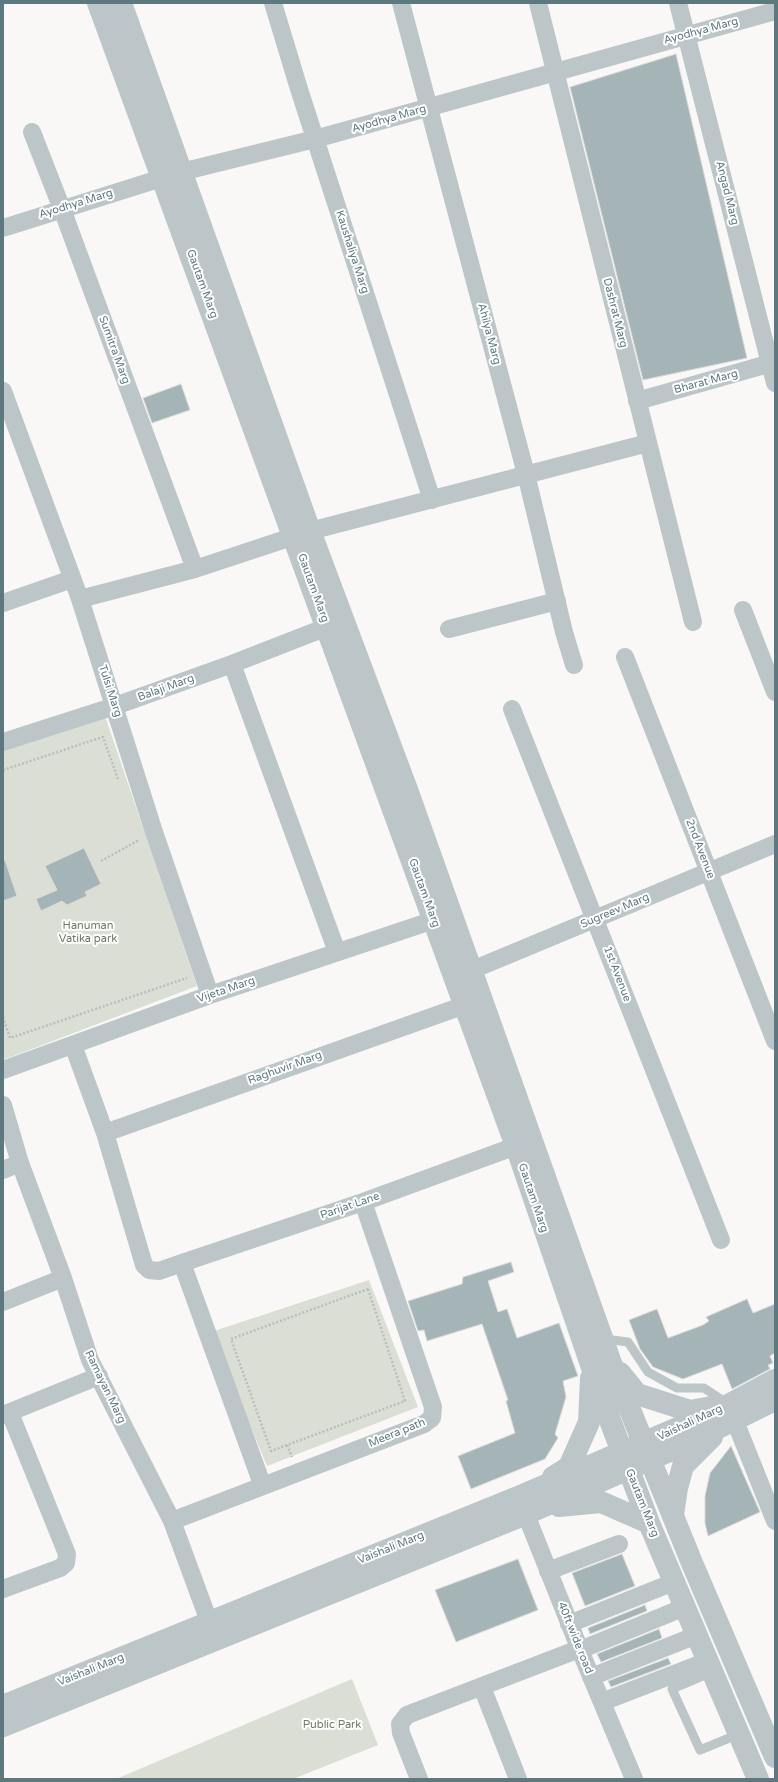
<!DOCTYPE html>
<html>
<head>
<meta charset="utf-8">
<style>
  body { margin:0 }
  #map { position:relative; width:778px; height:1782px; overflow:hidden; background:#f9f8f6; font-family:"Varela Round",sans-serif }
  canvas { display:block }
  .frame { position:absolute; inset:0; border:4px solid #5d787e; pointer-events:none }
</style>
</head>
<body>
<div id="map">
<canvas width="778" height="1782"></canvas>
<div class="frame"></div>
</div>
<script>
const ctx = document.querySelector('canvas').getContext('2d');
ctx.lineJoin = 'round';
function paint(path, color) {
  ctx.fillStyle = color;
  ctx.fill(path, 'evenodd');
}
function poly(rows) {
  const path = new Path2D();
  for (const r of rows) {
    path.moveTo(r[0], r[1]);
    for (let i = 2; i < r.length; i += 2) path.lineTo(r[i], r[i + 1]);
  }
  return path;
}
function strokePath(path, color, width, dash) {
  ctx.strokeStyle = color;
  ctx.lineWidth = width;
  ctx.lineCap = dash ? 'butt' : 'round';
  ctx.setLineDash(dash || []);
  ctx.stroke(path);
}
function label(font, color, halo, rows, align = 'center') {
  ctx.font = font + ' "Varela Round",sans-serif';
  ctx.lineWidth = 4;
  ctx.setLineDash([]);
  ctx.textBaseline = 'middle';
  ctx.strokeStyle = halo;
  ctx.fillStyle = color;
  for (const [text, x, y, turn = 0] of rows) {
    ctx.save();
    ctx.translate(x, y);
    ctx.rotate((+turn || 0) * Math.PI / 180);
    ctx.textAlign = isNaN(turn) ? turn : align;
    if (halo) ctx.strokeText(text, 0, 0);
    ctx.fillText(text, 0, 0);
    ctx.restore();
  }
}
paint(poly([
  [105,716,197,986,3,1060,3,749],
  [369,1280,418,1407,267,1466,211,1332],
  [352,1679,378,1745,293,1779,116,1779]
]), '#dbded5');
const building = poly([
  [676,54,747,358,643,380,570,87,676,54],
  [181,384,190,410,152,423,143,398,181,384],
  [84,848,101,884,85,892,87,896,67,905,62,901,41,911,36,899,57,890,45,866,84,848],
  [5,860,17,896,3,901,3,861,5,860],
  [511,1262,514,1272,488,1281,498,1312,507,1309,517,1338,559,1323,578,1376,563,1381,566,1397,555,1434,558,1438,545,1459,471,1489,458,1456,515,1433,506,1401,508,1400,482,1324,427,1341,424,1330,418,1331,408,1301,462,1284,463,1277,511,1262],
  [747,1299,753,1313,775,1304,775,1353,770,1356,773,1363,768,1365,770,1369,732,1389,722,1364,683,1379,653,1367,640,1349,629,1320,657,1309,668,1338,703,1325,709,1321,706,1317,747,1299],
  [731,1446,760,1512,708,1536,705,1523,705,1496,710,1473,731,1446],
  [622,1554,635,1586,585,1606,572,1573,622,1554],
  [518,1559,538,1610,456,1642,435,1590,518,1559],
  [645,1605,647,1611,590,1634,588,1628,645,1605],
  [659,1629,662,1638,601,1662,597,1654,659,1629],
  [668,1658,671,1664,611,1687,608,1681,668,1658]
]);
paint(building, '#a5b5b7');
strokePath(building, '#dbdad8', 1);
strokePath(poly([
  [3,770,103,737,118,779],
  [101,861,139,840],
  [3,1017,10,1038,187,978],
  [368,1289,405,1401,271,1451,231,1339,368,1289],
  [287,1445,292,1457]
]), '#b8bec0', 2.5, [2, 2]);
strokePath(poly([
  [604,1339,628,1342,648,1372,677,1388,704,1388,728,1404],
  [712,1672,672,1689,700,1750,739,1734]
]), '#bcc6c8', 9);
strokePath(poly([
  [273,3,299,89,432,500],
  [401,3,526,474,564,632,574,665],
  [538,3,693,622],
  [678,3,775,383],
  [32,132,62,209,195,569],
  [3,228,181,172,315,139,775,11],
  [3,391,80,599,154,832,210,995],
  [637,401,775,362],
  [80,599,195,569,310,531,648,443],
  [3,603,72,579],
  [743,610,775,692],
  [449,629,557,601],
  [625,657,775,1041],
  [232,664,337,952],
  [512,709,721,1240],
  [3,742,115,706,232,664,327,627],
  [460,975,775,844],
  [73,1045,105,1133,144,1265,149,1270,159,1271,182,1263,363,1202,516,1146],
  [3,1070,210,995,446,916],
  [3,1105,20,1163,63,1278,90,1360,172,1521,214,1635],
  [105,1133,465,1005],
  [3,1170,20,1163],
  [182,1263,262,1484],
  [3,1302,63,1278],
  [3,1415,99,1376],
  [735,1421,775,1521],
  [521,1502,580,1650,634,1779],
  [172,1521,424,1424,432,1418,433,1407,363,1202],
  [548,1571,619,1544],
  [3,1589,60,1568,66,1563,67,1554,10,1413],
  [569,1624,674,1582],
  [580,1650,685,1607],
  [591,1677,697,1635],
  [482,1687,518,1779],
  [602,1702,708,1661],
  [419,1779,401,1733,400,1724,407,1715,579,1649]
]), '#bcc6c8', 18);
strokePath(poly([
  [98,3,516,1146,611,1423,649,1523,758,1779],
  [121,3,310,531,408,792,611,1363,692,1563,775,1757],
  [620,1373,637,1394,690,1411,712,1407],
  [553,1477,569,1467,589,1422,591,1378],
  [559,1506,601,1502,649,1523],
  [673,1515,677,1488,683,1466,712,1437],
  [3,1706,518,1497,719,1410,775,1380],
  [3,1726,526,1514,681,1446,775,1400]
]), '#bcc6c8', 22);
label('11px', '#5d787e', '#fff', [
  ["Ayodhya Marg",701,31,-15],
  ["Ayodhya Marg",389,119,-16],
  ["Angad Marg",727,193,76],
  ["Ayodhya Marg",76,204,-17],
  ["Kaushaliya Marg",352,252,72],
  ["Gautam Marg",202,284,70],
  ["Dashrat Marg",615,313,76],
  ["Ahilya Marg",489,334,75],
  ["Sumitra Marg",114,350,70],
  ["Bharat Marg",706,382,-15],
  ["Gautam Marg",313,588,70],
  ["Balaji Marg",166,688,-20],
  ["Tulsi Marg",110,691,72],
  ["2nd Avenue",700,849,69],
  ["Gautam Marg",424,893,70],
  ["Sugreev Marg",615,911,-23],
  ["1st Avenue",617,974,69],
  ["Vijeta Marg",226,990,-19],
  ["Raghuvir Marg",285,1068,-20],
  ["Gautam Marg",533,1198,71],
  ["Parijat Lane",350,1206,-19],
  ["Ramayan Marg",105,1387,64],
  ["Vaishali Marg",690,1423,-25],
  ["Meera path",397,1433,-22],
  ["Gautam Marg",642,1503,68],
  ["Vaishali Marg",391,1548,-22],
  ["40ft wide road",575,1638,68],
  ["Vaishali Marg",91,1670,-22]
]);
label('11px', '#6d7a61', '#fff', [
  ["Hanuman",88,926],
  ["Vatika park",88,939],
  ["Public Park",332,1725]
]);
</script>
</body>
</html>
